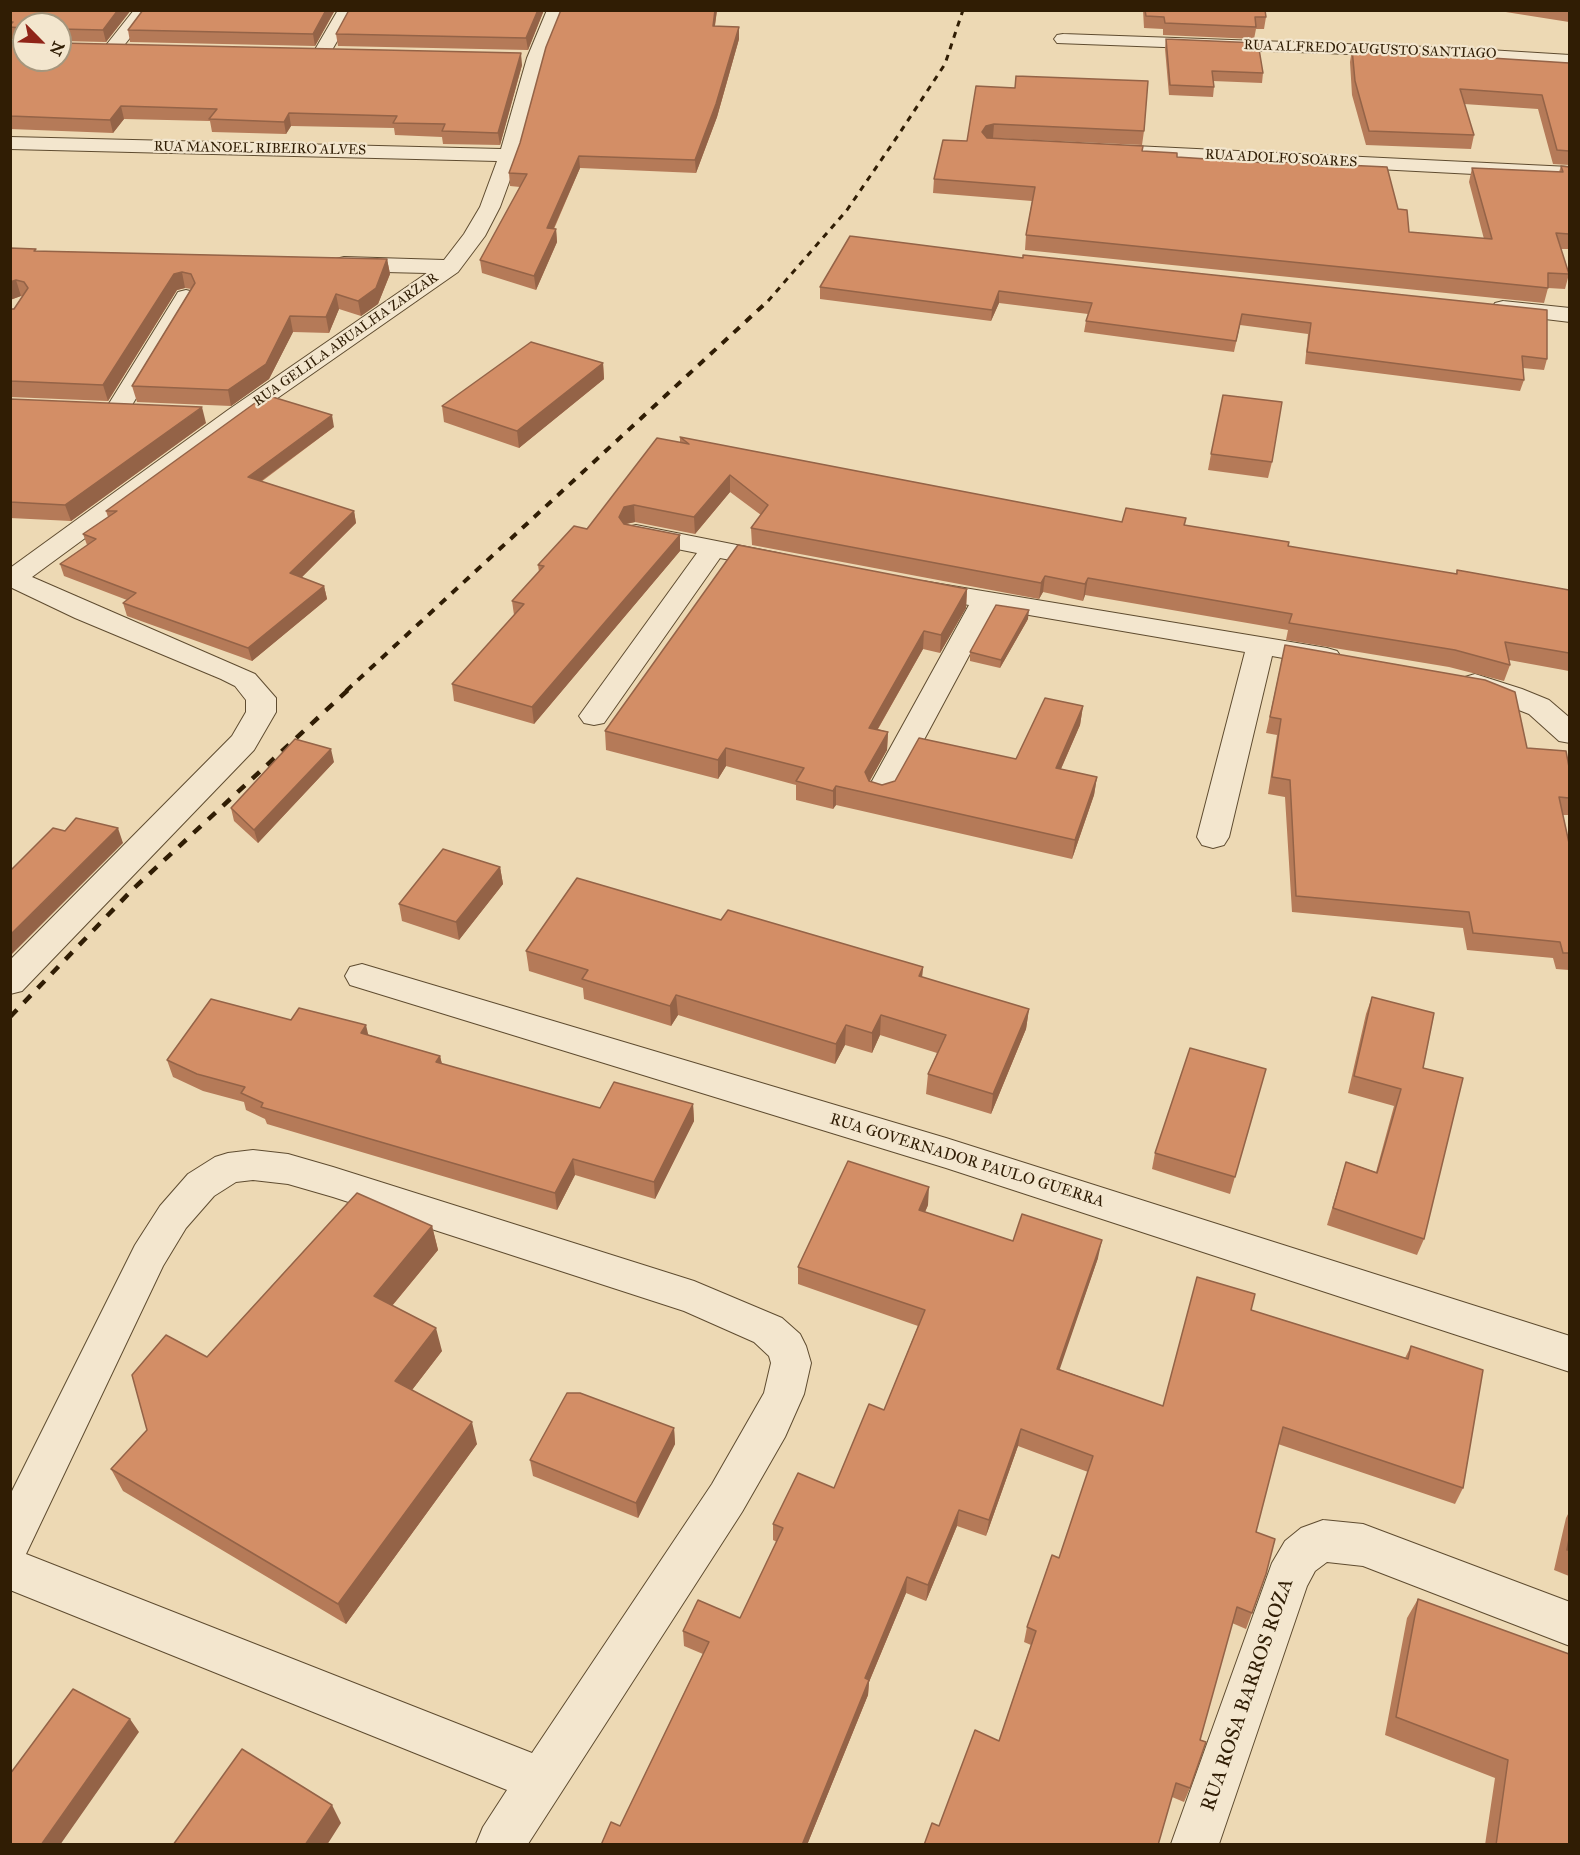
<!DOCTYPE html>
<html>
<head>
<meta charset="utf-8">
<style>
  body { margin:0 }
  #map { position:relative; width:1580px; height:1855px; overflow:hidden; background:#edd9b4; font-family:"IM FELL Great Primer",serif }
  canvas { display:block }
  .frame { position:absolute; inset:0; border:12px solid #301d04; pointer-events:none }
  .north { position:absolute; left:12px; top:12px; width:60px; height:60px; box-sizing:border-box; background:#f3e6ce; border:2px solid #a5967d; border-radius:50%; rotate:114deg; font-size:16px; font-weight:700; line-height:24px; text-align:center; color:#301d04 }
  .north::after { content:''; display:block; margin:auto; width:21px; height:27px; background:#8f2418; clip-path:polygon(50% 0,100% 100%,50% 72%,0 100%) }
</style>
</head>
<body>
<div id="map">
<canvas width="1580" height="1855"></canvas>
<div class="frame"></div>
<div class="north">N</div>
</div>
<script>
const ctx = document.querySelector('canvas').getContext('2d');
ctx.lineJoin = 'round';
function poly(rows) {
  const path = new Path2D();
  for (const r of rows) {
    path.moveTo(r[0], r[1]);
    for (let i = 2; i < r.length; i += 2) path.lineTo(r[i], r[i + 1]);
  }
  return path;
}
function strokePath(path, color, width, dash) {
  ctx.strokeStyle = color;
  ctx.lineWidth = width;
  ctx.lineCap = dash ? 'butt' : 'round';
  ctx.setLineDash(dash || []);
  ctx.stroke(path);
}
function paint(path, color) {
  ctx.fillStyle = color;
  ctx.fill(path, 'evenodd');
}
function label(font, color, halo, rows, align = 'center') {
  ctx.font = font + ' "IM FELL Great Primer",serif';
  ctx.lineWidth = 4.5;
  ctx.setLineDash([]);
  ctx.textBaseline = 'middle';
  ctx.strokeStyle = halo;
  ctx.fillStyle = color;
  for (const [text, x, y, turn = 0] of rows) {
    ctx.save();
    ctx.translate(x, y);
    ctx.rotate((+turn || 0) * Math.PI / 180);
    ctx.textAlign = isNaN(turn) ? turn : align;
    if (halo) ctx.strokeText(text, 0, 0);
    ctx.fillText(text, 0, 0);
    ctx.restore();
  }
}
const minor = poly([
  [134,10,152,10,118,53,106,53,103,49,134,10],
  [338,10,355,10,328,57,316,57,313,53,338,10],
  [547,10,564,10,545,58,519,155,500,207,485,236,458,272,246,420,32,577,255,674,276,698,276,712,254,750,22,991,10,994,10,960,232,736,246,712,246,700,235,686,221,679,75,618,10,587,10,568,228,410,427,273,344,271,336,269,333,264,336,259,344,257,444,260,464,234,480,207,497,161,10,149,10,137,501,149,527,58,547,10],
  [1063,34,1456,48,1570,55,1570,65,1456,58,1057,43,1054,39,1057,35,1063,34],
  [1134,146,1570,167,1570,179,1127,156,1124,152,1127,148,1134,146],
  [186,290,194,292,197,297,129,410,126,415,117,417,108,415,105,410,175,297,178,292,186,290],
  [1503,301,1570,308,1570,322,1495,313,1492,308,1495,303,1503,301],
  [636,525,777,553,786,555,790,561,786,567,777,569,720,558,604,723,594,725,584,723,579,716,697,553,627,539,623,533,627,527,636,525],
  [922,581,1327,648,1337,651,1341,657,1337,663,1327,666,1272,656,1229,837,1224,845,1213,848,1202,845,1197,837,1245,652,994,609,896,792,892,799,881,802,870,799,866,792,969,605,912,595,908,589,912,583,922,581],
  [1475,674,1522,689,1549,700,1570,718,1570,743,1559,741,1529,714,1465,689,1461,683,1465,677,1475,674],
  [362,964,946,1138,1570,1336,1570,1372,946,1168,350,985,345,976,350,967,362,964],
  [253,1150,288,1154,333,1167,694,1281,782,1318,800,1334,806,1346,811,1363,804,1394,785,1437,742,1512,528,1844,476,1844,483,1827,507,1790,10,1590,10,1495,135,1245,160,1206,188,1174,215,1157,228,1153,253,1150],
  [253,1180,288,1184,333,1197,684,1311,754,1342,769,1356,771,1363,764,1393,712,1484,532,1753,26,1554,163,1266,186,1228,214,1196,236,1182,253,1180],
  [1323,1520,1363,1524,1570,1602,1570,1646,1363,1566,1327,1562,1315,1571,1307,1586,1219,1844,1171,1844,1272,1563,1285,1541,1301,1528,1323,1520]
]);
strokePath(minor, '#5f4c30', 2);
paint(minor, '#f3e6ce');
strokePath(poly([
  [768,301,847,210,899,134,945,64,963,10]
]), '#301d04', 3, [6, 6]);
strokePath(poly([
  [346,691,769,300]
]), '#301d04', 4, [8, 8]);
strokePath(poly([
  [10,1017,133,889,348,690]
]), '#301d04', 4.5, [10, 10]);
paint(poly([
  [10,10,131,10,106,42,60,41,60,24,24,60,522,65,500,145,443,144,442,137,395,135,394,128,291,126,286,134,212,132,210,121,124,119,113,133,10,129,10,41,22,42,22,40,12,39,10,34],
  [335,10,315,46,130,42,128,30],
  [349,10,544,10,528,50,338,46,336,34],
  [561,10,717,10,715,26,739,27,739,39,717,117,696,173,580,168,554,229,556,229,557,242,536,290,482,273,480,260,520,187,510,186,509,173,520,143],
  [1143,10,1265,10,1266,17,1264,29,1256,29,1254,39,1163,35,1163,29,1144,28],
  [1569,10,1569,22,1493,10],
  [1166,39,1263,73,1262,83,1213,81,1214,87,1213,97,1169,95,1165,49],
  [1352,49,1569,63,1569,165,1553,164,1538,109,1464,104,1474,135,1471,149,1366,145,1352,95,1350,62],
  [1015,88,1144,131,1142,145,991,138,1142,151,1177,157,1282,164,1282,162,1398,209,1409,232,1484,239,1469,182,1472,168,1559,172,1561,166,1569,167,1569,249,1561,249,1569,274,1565,289,1548,288,1544,303,1025,250,1026,235,1032,201,933,193,934,179],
  [850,236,1547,359,1544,370,1523,368,1524,380,1520,391,1305,364,1308,334,1240,325,1234,352,1084,332,1086,321,1088,314,999,303,991,321,820,299,820,287],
  [10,248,37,251,387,259,390,274,378,304,361,316,339,309,329,333,293,332,269,379,231,406,137,402,132,386,191,289,185,288,177,290,108,401,10,397,10,309,14,309,22,296,21,296,10,300],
  [603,363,604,379,519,448,444,422,442,406],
  [10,399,206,423,71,521,10,518],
  [334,427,261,482,354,511,356,523,301,578,324,586,327,599,252,661,127,616,123,603,127,600,64,576,60,564,87,545,83,534,108,517,106,511],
  [680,437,1122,522,1186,518,1185,525,1288,546,1456,574,1457,570,1569,590,1569,671,1509,660,1510,665,1504,681,1449,667,1286,640,1288,630,1085,595,1083,601,1043,592,1039,599,752,545,751,528,761,515,730,492,695,534,635,522,625,524,680,535,680,551,534,724,454,701,452,684,514,615,512,601,539,572,538,565,587,529,680,443],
  [1211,454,1272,462,1268,478,1208,470],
  [967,589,966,608,940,653,923,649,878,729,888,732,887,750,869,782,882,785,1016,759,1083,706,1080,725,1061,769,1097,777,1094,795,1072,859,836,805,833,809,796,800,796,785,726,766,718,779,606,750,605,731],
  [1028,619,1000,668,970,661,970,652],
  [1285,645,1527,748,1569,798,1569,815,1563,815,1569,843,1569,970,1556,969,1553,958,1467,950,1463,928,1292,912,1285,797,1268,794,1277,735,1266,733],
  [334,762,258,843,234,821,231,808],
  [500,867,503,884,459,940,402,921,399,904],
  [721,920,923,967,922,977,1029,1009,1026,1029,991,1114,926,1094,928,1074,937,1053,880,1035,872,1053,845,1045,835,1064,678,1015,671,1026,584,999,583,988,529,971,526,951],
  [1372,997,1423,1068,1424,1239,1417,1255,1327,1225,1346,1162,1376,1172,1394,1106,1348,1093,1366,1014],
  [291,1020,369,1035,440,1056,442,1064,600,1108,693,1104,694,1121,655,1199,575,1175,557,1210,267,1124,265,1119,246,1110,244,1102,203,1091,173,1077,167,1060],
  [1266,1069,1230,1194,1152,1169,1155,1153],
  [928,1205,925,1212,1013,1241,1098,1258,1059,1369,1163,1406,1251,1310,1405,1358,1411,1346,1463,1488,1455,1504,1278,1444,1256,1532,1252,1613,1246,1629,1232,1623,1200,1740,1190,1788,1184,1802,1172,1797,939,1826,999,1741,1031,1645,1024,1642,1027,1627,1059,1558,1088,1472,1018,1446,986,1536,957,1526,926,1601,906,1593,869,1682,868,1695,807,1845,601,1845,620,1826,703,1654,684,1646,683,1631,740,1618,777,1542,773,1540,773,1524,834,1488,884,1410,918,1326,798,1284,798,1267],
  [432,1226,438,1250,392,1306,442,1351,412,1390,477,1444,346,1624,123,1491,111,1469,147,1430],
  [674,1428,675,1444,638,1518,533,1476,530,1460],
  [1569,1512,1569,1576,1554,1570,1566,1518],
  [1418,1599,1569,1845,1485,1845,1495,1778,1385,1735,1407,1618]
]), '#b57a58');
paint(poly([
  [118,10,131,10,106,42,103,30],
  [326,10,335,10,315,46,313,34],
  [538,10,544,10,528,50,526,38],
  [715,10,717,10,713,38,713,26],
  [739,27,739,39,717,117,696,173,695,160],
  [521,53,522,65,500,145,498,133],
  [121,106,124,119,113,133,110,120],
  [289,113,291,126,286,134,284,122],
  [994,124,993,138,985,140,982,132,986,126],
  [579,156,580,168,548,241,547,228],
  [556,229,557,242,536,290,534,276],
  [387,259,390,274,378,304,361,316,358,301],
  [182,272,185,288,177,290,108,401,103,385,174,274],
  [16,280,21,296,10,300,10,282],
  [999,291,999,303,991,321,992,310],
  [336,294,339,309,329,333,326,317],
  [290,316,293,332,269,379,231,406,228,390],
  [603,363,604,379,519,448,517,431],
  [202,407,206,423,71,521,65,505],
  [332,415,334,427,250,489,248,477],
  [730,475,730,492,695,534,694,517],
  [634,505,635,522,626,524,620,533,619,517,624,507],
  [354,511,356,523,293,586,290,573],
  [680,535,680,551,534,724,532,707],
  [1045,576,1043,592,1039,599,1041,583],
  [1088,578,1085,595,1083,601,1085,584],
  [324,586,327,599,252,661,248,648],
  [967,589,966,608,940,653,941,635],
  [1029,610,1028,619,1000,668,1001,660],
  [924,631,923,649,868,746,869,728],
  [1083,706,1080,725,1053,787,1056,768],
  [888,732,887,750,864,791,865,772],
  [726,748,726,766,718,779,718,760],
  [331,749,334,762,258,843,254,830],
  [1097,777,1094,795,1072,859,1075,840],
  [836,786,836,805,833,809,833,791],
  [118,828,123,843,10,956,10,935],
  [500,867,503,884,459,940,456,922],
  [923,967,921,987,919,976],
  [676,995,678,1015,671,1026,670,1006],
  [1029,1009,1026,1029,991,1114,993,1094],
  [881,1015,880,1035,872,1053,872,1033],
  [366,1025,370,1042,361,1033],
  [846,1025,845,1045,835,1064,836,1044],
  [440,1056,444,1073,436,1062],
  [693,1104,694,1121,655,1199,654,1182],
  [573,1159,575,1175,557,1210,555,1193],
  [929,1187,928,1205,918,1228,919,1210],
  [432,1226,438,1250,381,1319,374,1296],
  [1102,1240,1098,1258,1054,1386,1057,1369],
  [436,1328,442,1351,402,1403,395,1381],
  [472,1422,477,1444,346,1624,338,1604],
  [674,1428,675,1444,638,1518,636,1503],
  [1021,1429,1018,1446,986,1536,989,1520],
  [959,1510,957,1526,926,1601,928,1585],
  [907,1577,906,1593,869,1682,868,1695,807,1845,802,1845,865,1678],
  [130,1719,139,1732,60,1845,41,1845],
  [332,1805,341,1823,327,1845,305,1845]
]), '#946347');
const building = poly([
  [10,10,118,10,103,30,60,29,60,24,24,24,24,60,60,60,60,43,521,53,498,133,442,131,445,124,393,123,397,116,289,113,284,122,209,119,217,109,121,106,110,120,10,116,10,41,22,42,22,28,10,27,10,25,13,22,10,22,10,10],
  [143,10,326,10,313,34,128,30,143,10],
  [349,10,538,10,526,38,336,34,349,10],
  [561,10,715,10,713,26,739,27,716,104,695,160,579,156,547,228,556,229,534,276,480,260,527,174,509,173,520,143,546,47,561,10],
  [1145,10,1265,10,1266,17,1255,17,1256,27,1165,23,1164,17,1146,16,1145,10],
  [1166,39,1258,43,1263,73,1212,71,1214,87,1170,85,1166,39],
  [1352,49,1569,63,1569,151,1557,150,1542,95,1460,89,1474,135,1369,131,1355,81,1352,49],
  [1016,76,1148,81,1144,131,994,124,986,126,982,132,987,138,1143,146,1142,151,1177,153,1177,157,1283,164,1282,162,1387,167,1398,209,1407,210,1409,232,1492,239,1472,168,1563,172,1561,166,1569,167,1569,234,1556,233,1569,274,1548,273,1548,288,1026,235,1035,187,934,179,943,140,967,141,976,86,1015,88,1016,76],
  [850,236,1023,258,1023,255,1547,310,1547,359,1522,356,1524,380,1307,352,1311,323,1242,314,1236,341,1086,321,1092,303,999,291,992,310,820,287,850,236],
  [10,248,36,249,34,251,387,259,376,288,358,301,336,294,326,317,290,316,266,364,228,390,132,386,195,283,191,274,182,272,174,274,103,385,10,381,10,309,14,309,28,288,24,282,16,280,10,282,10,248],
  [531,342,603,363,517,431,442,406,531,342],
  [266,395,332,415,248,477,354,511,290,573,324,586,248,648,123,603,136,593,60,564,96,539,83,534,117,511,106,511,266,395],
  [1223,395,1282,402,1272,462,1211,454,1223,395],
  [10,399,202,407,65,505,10,502,10,399],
  [680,437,1122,522,1126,508,1186,518,1184,525,1289,542,1288,546,1457,574,1457,570,1569,590,1569,653,1505,642,1510,665,1455,650,1289,623,1292,614,1088,578,1085,584,1045,576,1041,583,751,528,768,505,730,475,694,517,634,505,624,507,619,517,624,524,680,535,532,707,452,684,524,604,512,601,544,566,538,565,574,526,587,529,657,438,689,444,680,437],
  [738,545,967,589,941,635,924,631,869,728,888,732,865,772,869,781,882,785,895,781,919,738,1016,759,1045,698,1083,706,1056,768,1097,777,1075,840,836,786,833,791,796,781,804,768,726,748,718,760,605,731,738,545],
  [996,605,1029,610,1001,660,970,652,996,605],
  [1285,645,1485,680,1515,692,1527,748,1566,751,1569,767,1569,798,1559,797,1569,843,1569,953,1563,953,1560,942,1473,933,1469,912,1296,896,1290,780,1272,777,1281,719,1270,717,1285,645],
  [295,739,331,749,254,830,231,808,295,739],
  [76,818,118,828,10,935,10,871,53,828,65,831,76,818],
  [443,849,500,867,456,922,399,904,443,849],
  [577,878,721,920,728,910,923,967,919,976,1029,1009,993,1094,928,1074,946,1035,881,1015,872,1033,846,1025,836,1044,676,995,670,1006,582,979,588,970,526,951,577,878],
  [1372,997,1434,1013,1423,1068,1463,1078,1424,1239,1333,1208,1346,1162,1377,1173,1401,1089,1354,1076,1372,997],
  [211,999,291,1020,299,1008,366,1025,361,1033,440,1056,436,1062,600,1108,614,1082,693,1104,654,1182,573,1159,555,1193,261,1107,263,1103,241,1093,245,1087,197,1074,167,1060,211,999],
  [1190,1048,1266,1069,1235,1177,1155,1153,1190,1048],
  [848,1161,929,1187,919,1210,1013,1241,1022,1214,1102,1240,1057,1369,1163,1406,1197,1277,1255,1294,1251,1310,1408,1359,1411,1346,1483,1370,1463,1488,1283,1427,1256,1532,1275,1539,1266,1574,1252,1613,1237,1607,1200,1740,1206,1742,1190,1788,1176,1783,1158,1845,924,1845,932,1823,939,1826,975,1730,999,1741,1036,1631,1027,1627,1052,1555,1059,1558,1093,1456,1021,1429,989,1520,959,1510,928,1585,907,1577,865,1678,869,1680,802,1845,601,1845,611,1822,620,1826,709,1642,683,1631,698,1600,740,1618,783,1528,773,1524,798,1473,834,1488,869,1404,884,1410,925,1310,798,1267,848,1161],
  [357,1193,432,1226,374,1296,436,1328,395,1381,472,1422,338,1604,111,1469,147,1430,132,1375,166,1335,207,1357,357,1193],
  [567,1393,580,1393,674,1428,636,1503,530,1460,567,1393],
  [1569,1539,1569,1550,1567,1550,1569,1539],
  [1418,1599,1569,1654,1569,1845,1496,1845,1508,1760,1396,1717,1418,1599],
  [73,1689,130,1719,41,1845,10,1845,10,1774,73,1689],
  [242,1749,332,1805,305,1845,173,1845,242,1749]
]);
paint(building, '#d38e66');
strokePath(building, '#946347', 1.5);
label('14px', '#301d04', '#f3e6ce', [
  ["RUA ALFREDO AUGUSTO SANTIAGO",1370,50,2],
  ["RUA MANOEL RIBEIRO ALVES",260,149,1],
  ["RUA ADOLFO SOARES",1281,159,3],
  ["RUA GELILA ABUALHA ZARZAR",346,340,-35]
]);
label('16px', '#301d04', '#f3e6ce', [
  ["RUA GOVERNADOR PAULO GUERRA",967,1161,17]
]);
label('20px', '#301d04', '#f3e6ce', [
  ["RUA ROSA BARROS ROZA",1248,1695,-71]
]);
</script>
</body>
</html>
